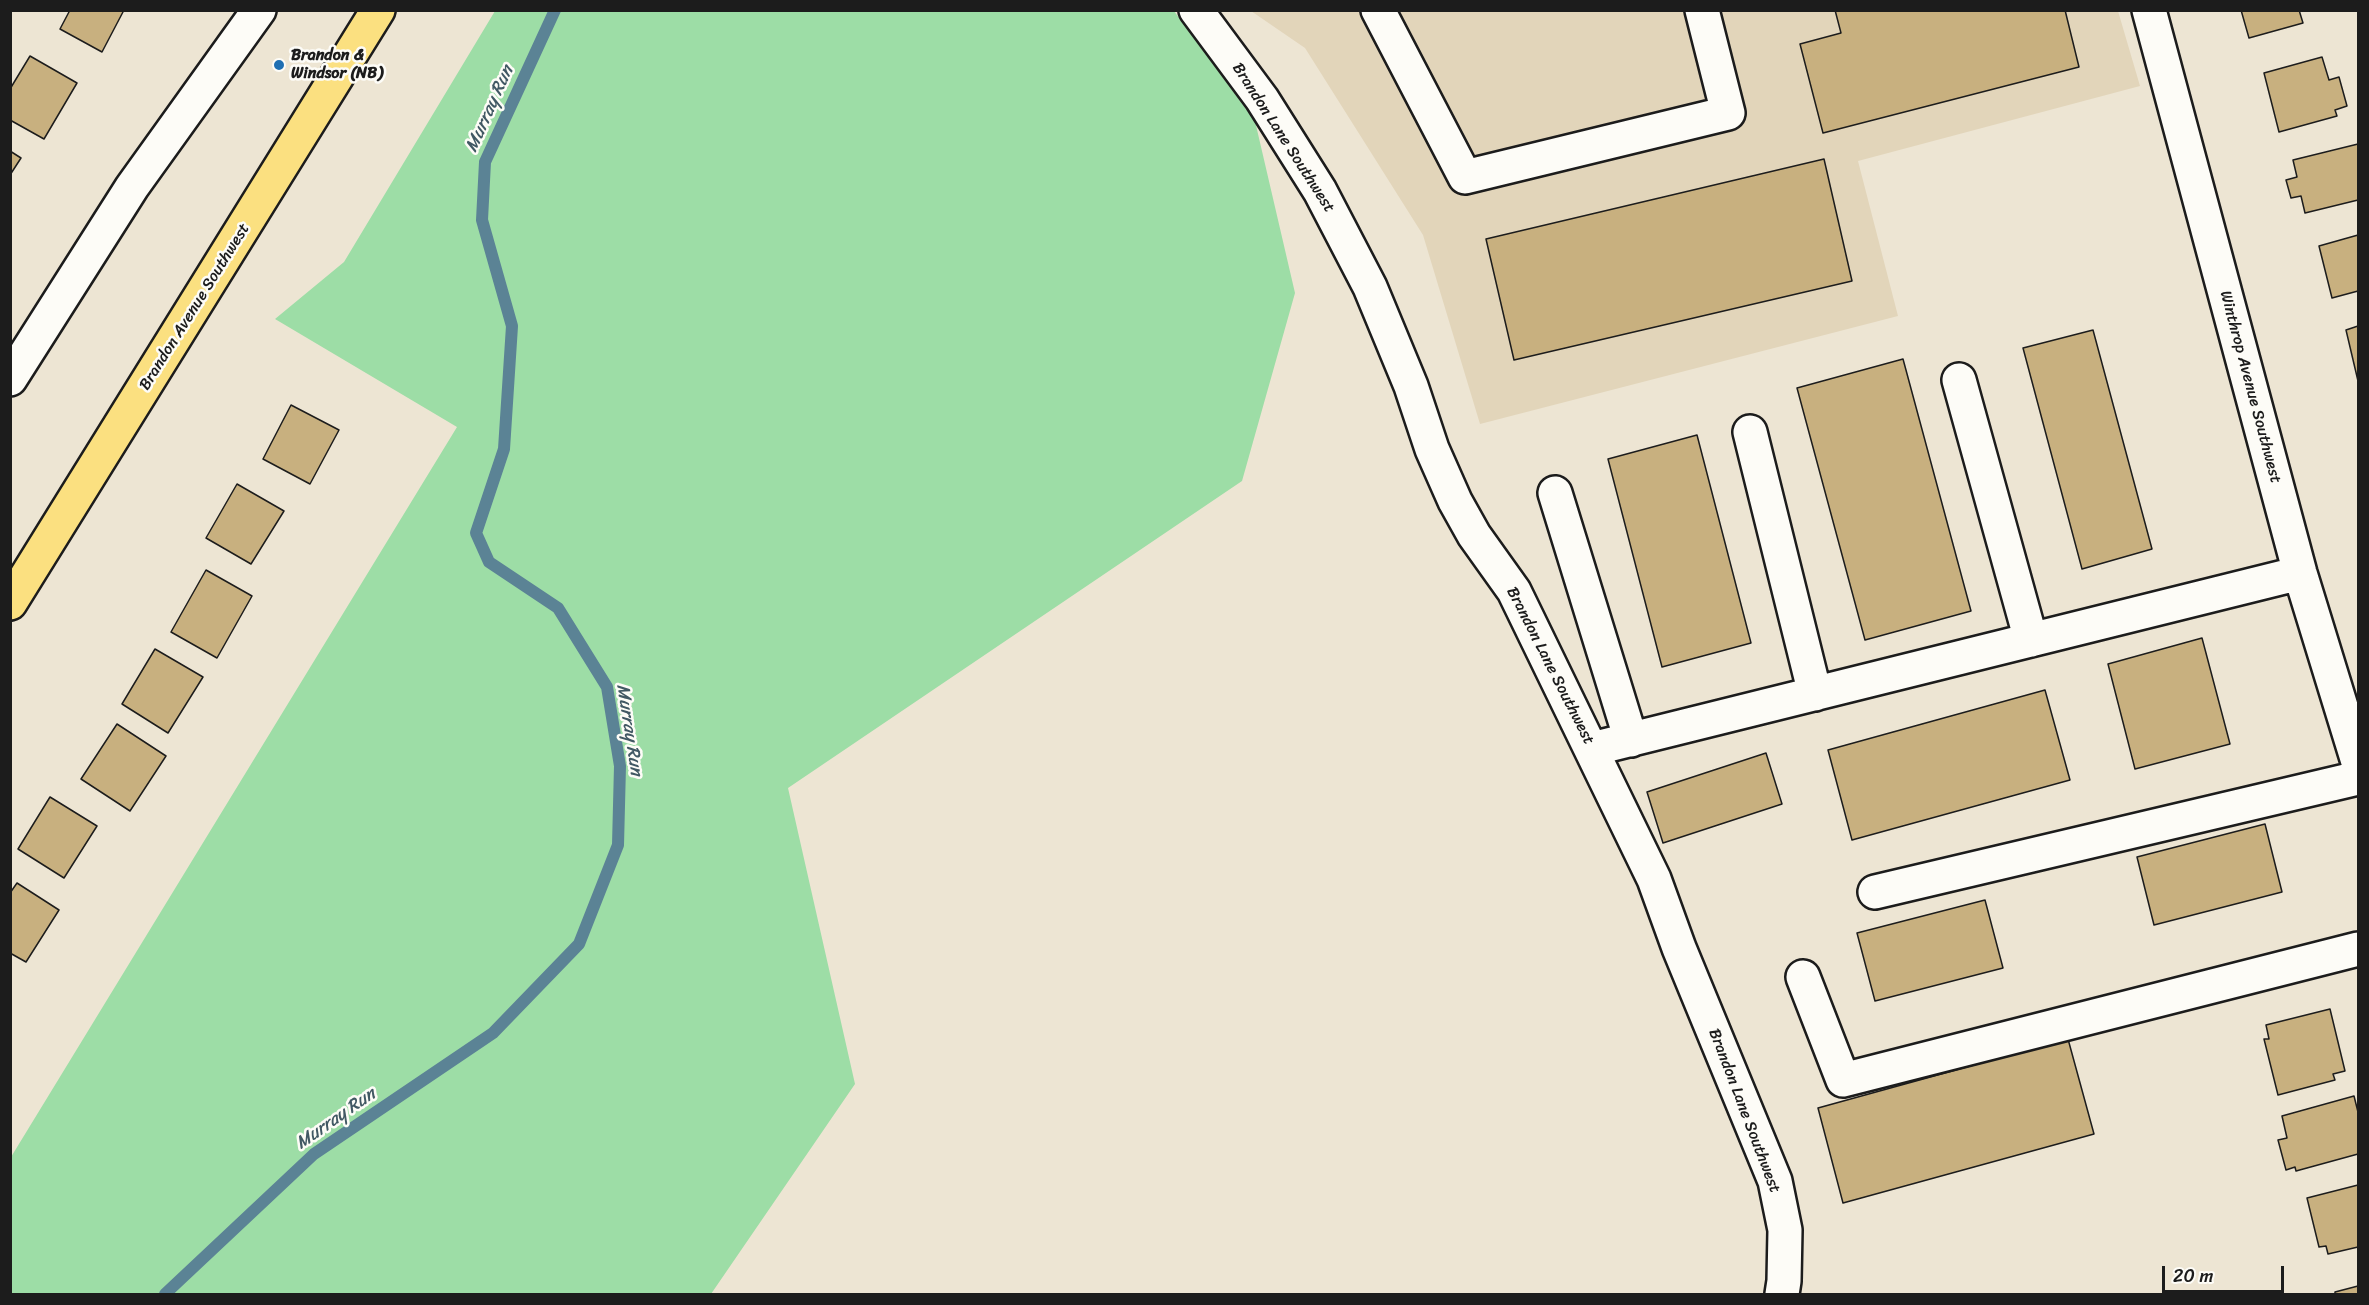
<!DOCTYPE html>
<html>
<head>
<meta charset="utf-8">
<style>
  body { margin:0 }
  #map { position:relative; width:2369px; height:1305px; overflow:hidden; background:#ede5d3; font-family:Sriracha,sans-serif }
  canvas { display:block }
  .frame { position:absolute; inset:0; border:12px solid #1c1c1c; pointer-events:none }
  .scale { position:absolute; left:2162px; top:1266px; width:122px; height:27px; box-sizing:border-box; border:3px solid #1c1c1c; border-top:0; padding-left:8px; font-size:18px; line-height:21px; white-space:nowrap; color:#1c1c1c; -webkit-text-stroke:4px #fdfcf7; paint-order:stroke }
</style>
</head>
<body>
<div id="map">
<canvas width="2369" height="1305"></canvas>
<div class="frame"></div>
<div class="scale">20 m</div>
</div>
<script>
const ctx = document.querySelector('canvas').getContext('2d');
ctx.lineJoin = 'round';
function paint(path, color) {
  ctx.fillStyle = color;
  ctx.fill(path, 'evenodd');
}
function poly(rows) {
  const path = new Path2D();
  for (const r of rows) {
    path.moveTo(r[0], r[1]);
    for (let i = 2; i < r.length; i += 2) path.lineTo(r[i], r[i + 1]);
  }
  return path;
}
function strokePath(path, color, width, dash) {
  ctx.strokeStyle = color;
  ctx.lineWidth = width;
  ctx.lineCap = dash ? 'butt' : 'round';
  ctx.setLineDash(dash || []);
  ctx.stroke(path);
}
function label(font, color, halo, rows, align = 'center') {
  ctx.font = font + ' Sriracha,sans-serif';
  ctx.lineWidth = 5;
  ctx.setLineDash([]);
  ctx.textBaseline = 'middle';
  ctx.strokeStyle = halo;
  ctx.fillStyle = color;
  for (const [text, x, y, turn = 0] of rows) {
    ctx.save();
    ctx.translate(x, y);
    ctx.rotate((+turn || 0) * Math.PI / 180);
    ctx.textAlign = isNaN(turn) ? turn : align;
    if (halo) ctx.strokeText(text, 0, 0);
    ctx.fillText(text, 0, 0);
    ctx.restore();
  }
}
paint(poly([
  [1251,11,2118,11,2140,86,1858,161,1898,316,1480,424,1423,235,1305,48]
]), '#e2d5ba');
paint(poly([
  [495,11,1174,11,1255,121,1295,293,1242,481,788,788,855,1084,711,1294,11,1294,11,1157,457,427,275,319,344,262]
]), '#9ddda6');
strokePath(poly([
  [165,1294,314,1154,493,1033,579,944,618,845,620,766,607,687,558,608,489,562,476,533,504,449,512,326,482,220,485,162,555,10]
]), '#5b8395', 12);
const building = poly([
  [70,10,124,10,102,52,60,29,70,10],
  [1835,10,2065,10,2079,67,1823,133,1800,44,1841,33,1835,10],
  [2241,10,2299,10,2303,23,2249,38,2241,10],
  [30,56,77,83,44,139,10,120,10,89,30,56],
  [2322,57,2329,80,2339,77,2347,106,2335,110,2337,116,2279,132,2264,73,2322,57],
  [2358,144,2358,200,2305,213,2301,196,2291,198,2286,180,2297,177,2293,160,2358,144],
  [10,151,21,158,10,175,10,151],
  [1824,159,1852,281,1514,360,1486,239,1824,159],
  [2358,235,2358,291,2332,298,2319,246,2358,235],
  [2358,326,2358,381,2346,330,2358,326],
  [2093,330,2152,549,2082,569,2023,348,2093,330],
  [1903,359,1971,611,1865,640,1797,388,1903,359],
  [291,405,339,430,310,484,263,459,291,405],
  [1697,435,1751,643,1662,667,1608,459,1697,435],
  [237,484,284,511,251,564,206,538,237,484],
  [206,570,252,596,217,658,171,632,206,570],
  [2202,638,2230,744,2135,769,2108,664,2202,638],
  [155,649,203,677,168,733,122,704,155,649],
  [2045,690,2070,780,1852,840,1828,750,2045,690],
  [117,724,166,756,130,811,81,779,117,724],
  [1766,753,1782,804,1663,843,1647,792,1766,753],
  [50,797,97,826,64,878,18,849,50,797],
  [2265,824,2282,892,2154,925,2137,857,2265,824],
  [17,883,59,910,26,962,10,953,10,893,17,883],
  [1985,900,2003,968,1875,1001,1857,933,1985,900],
  [2330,1009,2345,1071,2333,1074,2335,1080,2278,1095,2264,1039,2269,1039,2266,1025,2330,1009],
  [2068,1039,2094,1134,1843,1203,1818,1108,2068,1039],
  [2354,1096,2358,1112,2358,1154,2296,1171,2295,1167,2286,1170,2278,1140,2287,1138,2282,1116,2354,1096],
  [2358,1185,2358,1247,2328,1254,2326,1246,2319,1247,2307,1198,2358,1185],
  [2358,1286,2358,1294,2335,1294,2335,1292,2358,1286]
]);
paint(building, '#c8b07f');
strokePath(building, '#1c1c1c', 1.5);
const minor = poly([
  [1196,10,1262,99,1320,191,1370,287,1411,386,1432,449,1455,501,1474,535,1514,591,1654,879,1679,948,1775,1181,1785,1230,1784,1281,1782,1294],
  [1378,10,1465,177,1728,113,1702,10],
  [2149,10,2300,573,2358,762],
  [10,379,132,187,259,10],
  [1959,380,2031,640],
  [1750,432,1815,694],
  [1555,493,1631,740],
  [1592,749,2300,573],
  [1875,892,2358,778],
  [1803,977,1843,1080,2358,949]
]);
const major = poly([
  [10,603,378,10]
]);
strokePath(minor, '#1c1c1c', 38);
strokePath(major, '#1c1c1c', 38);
strokePath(minor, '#fdfcf7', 33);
strokePath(major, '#fbe080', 33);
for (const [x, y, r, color] of [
  [279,65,6,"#1f6fb2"]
]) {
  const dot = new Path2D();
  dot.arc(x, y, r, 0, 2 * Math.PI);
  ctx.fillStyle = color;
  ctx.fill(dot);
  strokePath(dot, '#fdfcf7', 2);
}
label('bold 16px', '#1c1c1c', '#fdfcf7', [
  ["Brandon &",291,56],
  ["Windsor (NB)",291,74]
], 'left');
label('16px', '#1c1c1c', '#fdfcf7', [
  ["Brandon Lane Southwest",1283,138,57],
  ["Brandon Avenue Southwest",195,307,-58],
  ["Winthrop Avenue Southwest",2250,387,75],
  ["Brandon Lane Southwest",1550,666,63],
  ["Brandon Lane Southwest",1744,1111,69]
]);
label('italic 18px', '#415863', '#fdfcf7', [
  ["Murray Run",490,109,-66],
  ["Murray Run",629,730,81],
  ["Murray Run",336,1119,-35]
]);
</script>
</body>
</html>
